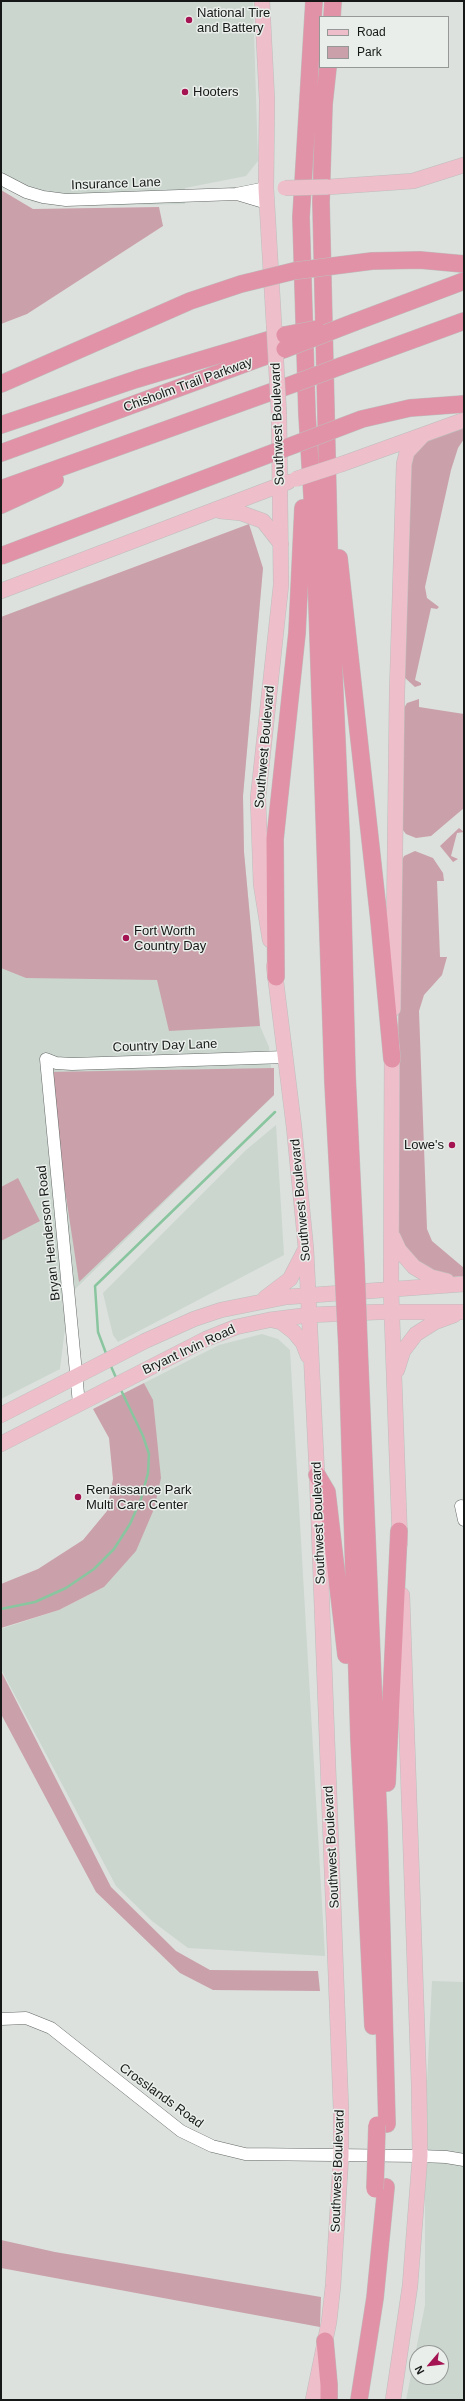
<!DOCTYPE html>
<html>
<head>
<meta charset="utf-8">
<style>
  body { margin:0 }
  #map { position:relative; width:465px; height:2401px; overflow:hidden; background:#dce1dd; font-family:Helvetica,sans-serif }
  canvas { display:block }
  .frame { position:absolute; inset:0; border:2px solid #161817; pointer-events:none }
  .legend { position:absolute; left:319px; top:16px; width:130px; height:52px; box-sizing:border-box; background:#e9eeea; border:1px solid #959896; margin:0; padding:5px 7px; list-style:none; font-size:12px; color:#161817 }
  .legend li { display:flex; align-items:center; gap:8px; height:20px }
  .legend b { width:20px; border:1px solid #959896 }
  .north { position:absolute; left:409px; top:2345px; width:40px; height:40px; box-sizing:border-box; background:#e9eeea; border:1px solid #959896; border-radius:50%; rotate:242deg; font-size:11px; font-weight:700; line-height:16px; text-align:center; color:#161817 }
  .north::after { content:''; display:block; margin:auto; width:14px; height:18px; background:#a51452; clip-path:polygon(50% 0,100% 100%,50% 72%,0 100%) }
</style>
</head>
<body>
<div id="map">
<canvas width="465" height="2401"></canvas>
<div class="frame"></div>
<ul class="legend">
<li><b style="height:5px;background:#eebeca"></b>Road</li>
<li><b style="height:11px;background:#caa1ab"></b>Park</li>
</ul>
<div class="north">N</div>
</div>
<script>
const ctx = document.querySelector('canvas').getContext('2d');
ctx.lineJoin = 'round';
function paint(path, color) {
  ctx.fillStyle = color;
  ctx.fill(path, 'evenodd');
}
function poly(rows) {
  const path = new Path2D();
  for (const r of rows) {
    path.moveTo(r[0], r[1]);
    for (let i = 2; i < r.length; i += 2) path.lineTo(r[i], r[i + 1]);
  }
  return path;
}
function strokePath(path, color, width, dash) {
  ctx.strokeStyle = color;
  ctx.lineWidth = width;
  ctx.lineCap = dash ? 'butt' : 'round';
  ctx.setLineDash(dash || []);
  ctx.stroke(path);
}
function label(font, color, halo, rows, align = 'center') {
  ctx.font = font + ' Helvetica,sans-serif';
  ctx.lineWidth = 3;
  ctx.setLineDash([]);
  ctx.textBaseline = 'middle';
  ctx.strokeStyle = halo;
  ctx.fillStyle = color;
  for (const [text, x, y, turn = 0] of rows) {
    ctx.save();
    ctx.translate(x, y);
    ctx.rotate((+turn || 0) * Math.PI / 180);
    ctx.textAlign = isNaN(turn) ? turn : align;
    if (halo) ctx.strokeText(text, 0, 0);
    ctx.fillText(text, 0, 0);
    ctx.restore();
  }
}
paint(poly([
  [1,1,253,1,258,161,246,176,185,188,185,204,63,206,33,202,1,184],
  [263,568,243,796,244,852,260,1026,269,1047,274,1095,69,1295,60,1369,1,1399,1,617,87,584],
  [276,1125,284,1255,118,1342,113,1335,103,1293,246,1150],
  [262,1334,278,1339,290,1350,325,1956,188,1948,152,1921,116,1886,1,1669,1,1629,59,1610,104,1587,153,1401,144,1383,219,1345],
  [432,1981,464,1982,464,2400,406,2400,425,2305,425,2123],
  [417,2353,441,2353,441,2377,417,2377]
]), '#cbd6cf');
paint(poly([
  [1,190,33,209,159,207,163,226,27,314,1,324],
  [464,427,464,439,458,448,451,470,425,587,427,598,439,607,437,609,431,608,415,680,421,683,421,685,415,687,404,677,407,466,421,443],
  [249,524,263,568,243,796,244,852,260,1026,169,1031,157,980,26,978,1,968,1,617],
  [419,699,419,707,464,714,464,808,431,836,416,838,406,834,402,829,403,710,407,703],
  [459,828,464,832,457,833,451,856,458,859,453,862,440,846],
  [415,851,433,858,443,873,444,881,437,881,440,957,447,957,442,975,424,995,419,1011,427,1229,432,1241,464,1268,464,1276,452,1277,424,1269,401,1244,396,1224,400,865,404,856],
  [274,1068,274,1095,79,1282,47,1072],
  [18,1178,40,1221,1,1241,1,1187],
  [144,1383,153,1400,161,1478,154,1509,136,1551,104,1587,59,1610,1,1628,1,1584,38,1569,83,1540,107,1511,113,1479,109,1438,93,1409],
  [1,1671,111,1887,176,1951,210,1970,318,1971,320,1991,213,1990,180,1973,96,1892,1,1714],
  [1,2240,55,2252,321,2297,320,2327,1,2268]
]), '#caa1ab');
strokePath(poly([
  [107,1356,98,1332,95,1286,275,1112],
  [110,1364,117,1380],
  [1,1609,35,1602,66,1588,94,1569,114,1549,130,1524,141,1499,148,1473,149,1454,143,1436,120,1388]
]), '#89c59f', 2.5);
const minor = poly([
  [1,179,26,192,43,197,66,200,236,194,266,188],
  [237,194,267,203],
  [79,1404,46,1059,56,1063,72,1064,286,1057],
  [461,1506,464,1520],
  [1,2019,26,2018,51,2028,181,2131,212,2146,245,2154,420,2156,446,2157,464,2160]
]);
const major = poly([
  [262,1,267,100,266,188,274,325],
  [328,187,413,181,464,165],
  [342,464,464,420],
  [220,511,241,513,263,521,281,544],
  [1,591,288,482],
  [270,940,261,884,258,798,281,585,279,415],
  [274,966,294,1127,306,1249,317,1475,341,2109,341,2156,333,2286,329,2322,313,2400],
  [393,1009,397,693,404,464,407,452,423,435],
  [392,1047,391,1290,400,1543],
  [393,1237,399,1250,414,1267,431,1277,447,1281],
  [265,1298,290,1279,304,1252],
  [272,1320,281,1322,294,1332,303,1343,308,1356],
  [397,1370,403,1351,416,1334,435,1322,454,1315],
  [1,1415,145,1341,194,1319,221,1310,286,1297,464,1284],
  [1,1444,206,1339,236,1327,269,1320,309,1315,378,1312,464,1312],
  [393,2400,410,2286,420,2156,419,2085,402,1595]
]);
const highway = poly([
  [314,1,301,217,307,414,315,544,333,1082,343,1267],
  [332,17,333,1],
  [328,67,324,104,321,202,330,582,341,834,347,1075,356,1266],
  [355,322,464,281],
  [341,366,464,321],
  [1,384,115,334],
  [1,425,137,379,285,335],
  [1,453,285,349],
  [1,489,296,383],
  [1,505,55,480],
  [339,558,379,920,392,1059],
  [276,977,275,839,297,633,303,508],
  [359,1345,379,1828,387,2124],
  [347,1347,359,1739,373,2026],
  [317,1475,327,1492,346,1655],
  [387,1783,399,1531],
  [325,2341,329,2385,329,2400],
  [359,2400,375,2298,386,2187]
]);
strokePath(minor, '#656967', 13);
strokePath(major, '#bebebe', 16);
strokePath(highway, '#bebebe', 18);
strokePath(minor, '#fff', 12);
strokePath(major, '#eebeca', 15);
strokePath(highway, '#e292a7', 17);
const majorBridge = poly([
  [285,188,328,187],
  [274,325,279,415],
  [296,479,342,464]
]);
const highwayBridge = poly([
  [115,334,190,301,241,284,294,271,372,261,420,260,464,264],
  [285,335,316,329],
  [285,349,355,322],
  [296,383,341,366],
  [1,556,362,419,410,408,464,404],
  [356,1266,359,1345],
  [343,1267,347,1347],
  [375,2189,377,2125]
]);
strokePath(majorBridge, '#bebebe', 16, []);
strokePath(highwayBridge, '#bebebe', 18, []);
strokePath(majorBridge, '#eebeca', 15);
strokePath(highwayBridge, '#e292a7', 17);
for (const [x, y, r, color] of [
  [189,20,4,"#a51452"],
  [185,92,4,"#a51452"],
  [126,938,4,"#a51452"],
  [452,1145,4,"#a51452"],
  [78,1497,4,"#a51452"]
]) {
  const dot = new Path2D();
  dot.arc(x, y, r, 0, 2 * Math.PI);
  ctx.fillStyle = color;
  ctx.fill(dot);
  strokePath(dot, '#e9eeea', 1.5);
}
label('13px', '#161817', '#e9eeea', [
  ["National Tire",197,13],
  ["and Battery",197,28],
  ["Hooters",193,92],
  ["Fort Worth",134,931],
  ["Country Day",134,946],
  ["Lowe's",444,1145,"right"],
  ["Renaissance Park",86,1490],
  ["Multi Care Center",86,1505]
], 'left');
label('13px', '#161817', '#e9eeea', [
  ["Insurance Lane",116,184,-2],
  ["Chisholm Trail Parkway",188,385,-20],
  ["Southwest Boulevard",278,424,-92],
  ["Southwest Boulevard",265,747,-85],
  ["Country Day Lane",165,1046,-2],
  ["Southwest Boulevard",301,1200,-95],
  ["Bryan Henderson Road",49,1233,-96],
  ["Bryant Irvin Road",189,1350,-25],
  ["Southwest Boulevard",319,1523,-92],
  ["Southwest Boulevard",332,1847,-93],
  ["Crosslands Road",161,2096,36],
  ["Southwest Boulevard",338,2171,-88]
]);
</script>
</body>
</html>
